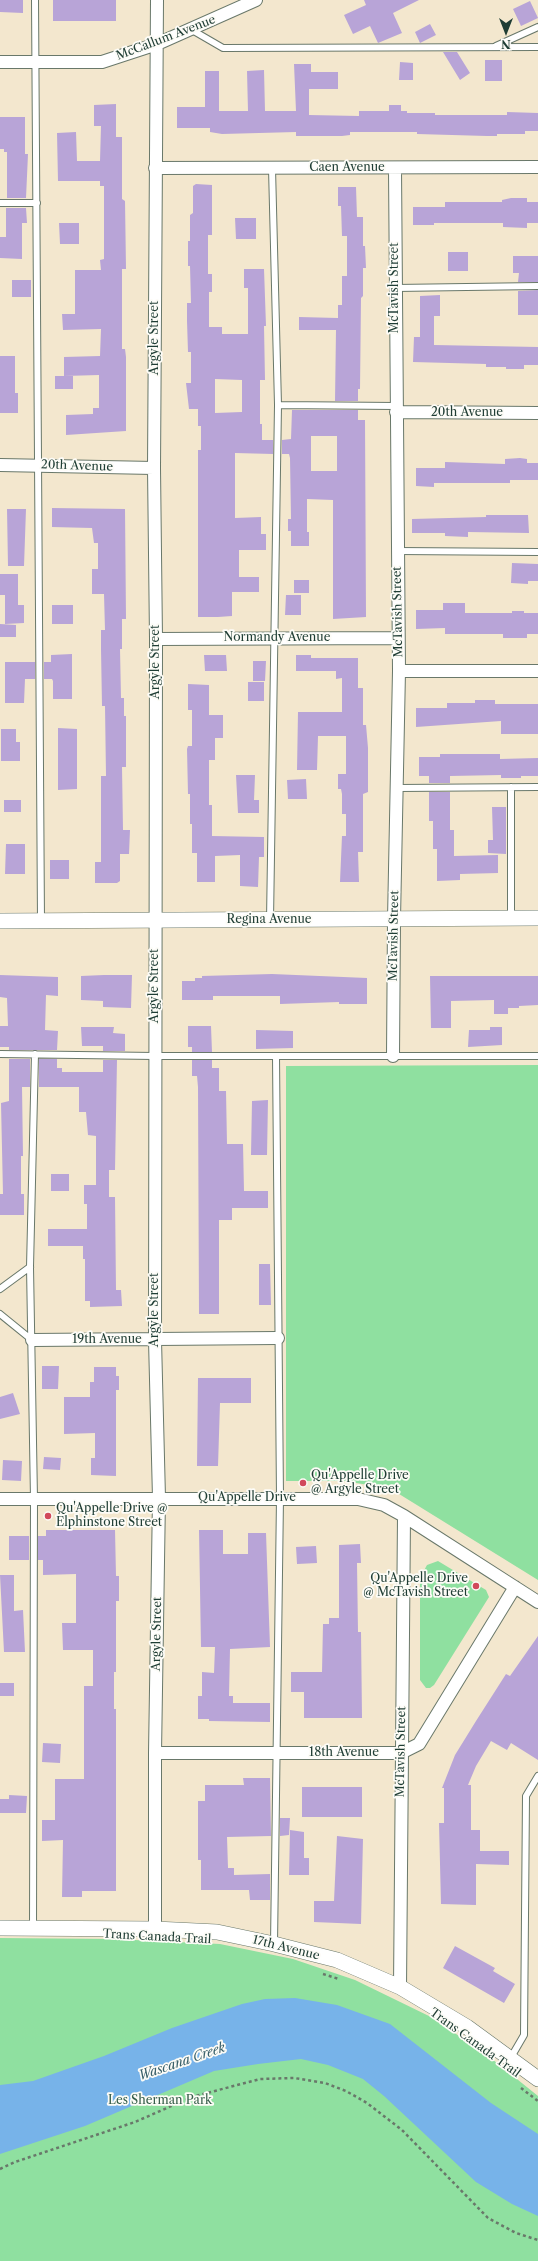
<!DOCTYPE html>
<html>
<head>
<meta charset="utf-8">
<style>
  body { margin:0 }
  #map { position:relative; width:538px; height:2261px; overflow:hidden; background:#f3e7ce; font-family:"Libre Caslon Text",serif }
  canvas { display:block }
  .north { position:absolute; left:486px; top:12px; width:40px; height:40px; -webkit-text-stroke:3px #fdfcf7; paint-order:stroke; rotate:180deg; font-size:11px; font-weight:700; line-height:16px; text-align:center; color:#1f3d34 }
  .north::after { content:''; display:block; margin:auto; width:14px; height:18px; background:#1f3d34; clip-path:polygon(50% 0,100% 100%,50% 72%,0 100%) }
</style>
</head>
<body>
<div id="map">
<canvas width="538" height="2261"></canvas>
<div class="north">N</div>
</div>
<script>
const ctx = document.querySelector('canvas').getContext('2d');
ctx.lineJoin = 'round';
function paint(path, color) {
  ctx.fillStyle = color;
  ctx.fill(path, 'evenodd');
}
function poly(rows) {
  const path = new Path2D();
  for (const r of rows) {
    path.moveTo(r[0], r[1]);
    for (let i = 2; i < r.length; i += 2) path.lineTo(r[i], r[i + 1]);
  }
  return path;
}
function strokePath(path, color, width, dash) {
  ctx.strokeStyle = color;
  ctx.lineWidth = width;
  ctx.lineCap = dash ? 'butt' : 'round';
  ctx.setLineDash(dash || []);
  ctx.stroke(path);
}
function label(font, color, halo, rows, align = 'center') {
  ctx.font = font + ' "Libre Caslon Text",serif';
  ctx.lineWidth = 3.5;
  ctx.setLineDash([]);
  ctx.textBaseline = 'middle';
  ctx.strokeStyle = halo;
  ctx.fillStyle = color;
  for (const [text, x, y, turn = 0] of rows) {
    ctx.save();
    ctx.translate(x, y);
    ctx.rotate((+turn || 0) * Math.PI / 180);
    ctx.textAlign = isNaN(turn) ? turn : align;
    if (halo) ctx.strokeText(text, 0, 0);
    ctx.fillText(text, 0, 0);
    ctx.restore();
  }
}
paint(poly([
  [538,1065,538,1580,391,1489,345,1481,286,1481,286,1066],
  [438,1561,486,1590,489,1597,434,1685,430,1688,426,1688,420,1680,420,1578,427,1565],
  [0,1938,113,1939,220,1944,293,1959,355,1980,431,2017,487,2055,538,2096,538,2261,0,2261]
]), '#8fe0a0');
paint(poly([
  [295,1998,337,2005,390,2024,491,2103,538,2134,538,2216,512,2204,476,2182,384,2096,363,2079,328,2065,301,2059,258,2064,214,2071,85,2126,0,2154,0,2085,33,2081,104,2056,172,2028,242,2004,265,1999]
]), '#77b3e9');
paint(poly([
  [0,0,23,0,23,13,0,12],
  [53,0,116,0,116,21,53,21],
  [364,0,419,0,393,13,402,33,378,43,370,26,353,34,344,15,366,5],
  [530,1,538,18,521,26,513,9],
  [430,24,436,35,420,43,415,32],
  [443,52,457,52,470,73,460,80],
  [485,60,502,60,502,81,485,81],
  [400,62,413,63,413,80,399,80],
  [294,64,311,64,311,72,338,72,338,89,309,89,309,115,359,116,359,111,389,111,389,105,401,105,401,111,407,111,407,113,435,113,435,115,507,115,507,112,538,113,538,131,525,131,525,134,497,134,497,136,487,136,417,134,417,132,350,132,350,135,342,136,296,136,296,132,222,134,210,132,210,128,177,128,177,107,205,107,205,71,219,71,219,111,248,111,247,71,264,70,265,111,296,111],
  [116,104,116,137,122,137,122,199,125,201,126,269,122,269,122,349,125,349,126,357,126,431,66,435,66,415,93,414,93,408,99,408,99,375,64,376,64,357,100,356,101,329,63,330,62,314,75,314,75,270,101,270,100,260,104,259,104,186,100,186,100,181,58,181,57,133,76,132,77,161,100,161,101,126,94,126,94,105],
  [0,117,25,117,25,154,28,154,26,198,7,198,7,152,4,152,4,149,0,149],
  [196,184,212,185,212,235,208,235,208,274,212,274,212,292,209,292,209,327,222,327,222,334,248,334,248,288,244,288,244,269,264,269,266,326,264,326,265,380,260,380,260,424,262,424,262,440,273,440,273,454,235,453,235,518,261,517,261,534,266,534,266,550,239,550,239,577,259,577,259,592,232,592,232,616,218,617,198,617,198,450,201,450,201,426,198,426,198,409,189,409,186,383,191,383,191,352,188,352,187,321,187,303,191,303,190,266,188,266,188,241,190,241,190,215,193,213,193,186],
  [215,379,242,380,242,412,215,413],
  [338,187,356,187,357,217,363,217,363,246,365,246,366,268,363,268,363,296,361,298,360,389,358,389,358,401,335,401,336,330,299,330,299,317,338,318,338,305,342,305,342,276,347,276,347,236,342,236,341,206,338,206],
  [511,198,527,198,527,202,538,202,538,223,527,223,527,228,503,227,503,223,434,223,434,225,413,225,413,207,445,207,445,202,502,202,502,200],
  [6,208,26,208,27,223,22,223,22,259,0,258,0,237,6,237],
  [235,218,256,218,256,239,236,239],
  [59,223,79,223,79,244,60,244],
  [448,252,468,252,468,271,448,271],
  [513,256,538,256,538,282,518,282,519,273,513,273],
  [12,280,31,280,31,297,12,297],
  [538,290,538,315,518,315,518,291],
  [440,295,440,316,434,316,434,345,538,347,538,365,524,365,524,369,506,369,506,367,486,367,486,364,413,362,414,337,420,337,420,296],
  [0,356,15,356,15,393,18,393,18,413,0,413],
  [55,376,73,376,73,389,55,389],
  [292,410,358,410,358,420,365,420,366,617,333,619,333,500,307,499,307,532,309,532,309,546,291,546,291,531,288,531,288,519,291,519,290,458,289,454,282,454,282,440,291,439],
  [311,436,337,436,337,471,311,471],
  [520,458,527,459,527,463,538,463,538,480,510,480,510,483,434,483,434,487,416,486,416,468,445,468,445,462,505,464,505,459],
  [52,508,125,509,126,619,122,619,122,649,120,649,121,698,124,698,124,716,126,716,126,767,122,767,123,830,130,830,129,854,120,854,120,881,117,883,95,883,95,862,101,862,101,776,106,776,105,706,102,706,101,649,101,630,105,630,104,594,92,594,92,569,98,569,98,543,94,543,92,528,52,527],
  [7,509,26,509,24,566,8,566],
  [486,515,528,515,529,533,468,532,468,537,445,536,445,533,412,533,412,519,486,517],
  [512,563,538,564,538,581,528,581,528,584,511,583],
  [0,574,18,574,18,605,24,605,24,623,5,624,5,595,0,595],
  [294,580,309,580,309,593,294,593],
  [286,595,301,595,301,615,285,615],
  [443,603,465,603,465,613,512,613,512,611,524,611,524,613,538,613,538,634,527,634,527,638,503,638,503,634,445,634,445,628,416,629,416,610,443,610],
  [52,605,73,605,73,624,52,624],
  [0,624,16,625,16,637,0,637],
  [72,654,72,699,53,699,53,681,52,679,44,679,44,662,51,662,51,655],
  [204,655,226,655,227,671,205,671],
  [296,655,311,655,311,658,358,658,358,688,363,688,363,725,366,725,368,748,368,792,363,794,363,852,358,852,359,882,340,882,342,836,346,836,346,814,342,814,342,794,341,789,338,789,338,774,346,774,346,736,318,736,317,770,297,770,298,712,342,712,342,678,336,679,336,671,296,671],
  [253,661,266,661,265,681,253,681],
  [5,662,35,662,35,679,25,679,24,703,5,703],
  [248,682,264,682,264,701,248,701],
  [188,684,209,685,209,715,223,715,223,738,215,738,215,760,209,760,209,805,212,805,212,836,264,837,264,857,259,857,258,887,240,886,240,855,215,856,215,882,197,882,197,853,192,853,192,824,190,824,190,794,188,794,187,749,188,746,192,746,192,710,188,710],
  [475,700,495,700,495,704,538,704,538,734,501,734,501,721,416,727,416,708,447,708,447,703,475,703],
  [58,728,77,729,77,789,58,790],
  [1,729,16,729,16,742,20,742,20,761,1,761],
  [440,754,500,754,500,759,538,758,538,776,521,776,521,778,501,778,501,775,450,776,450,783,429,783,429,776,419,776,419,757,440,757],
  [236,775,255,775,254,800,259,800,259,813,238,813],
  [306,779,307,799,288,799,287,780],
  [429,792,450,792,450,830,454,830,454,856,498,855,498,873,460,874,460,880,437,881,437,849,433,849,433,821,429,821],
  [4,800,21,800,21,812,4,812],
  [492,807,506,807,506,854,488,853,488,840,493,840],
  [6,844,25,844,25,874,5,874],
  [50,860,69,860,69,879,50,879],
  [272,974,367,978,367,1004,339,1004,339,1002,280,1004,280,996,213,996,213,1000,182,1000,182,981,195,981,195,978,202,978,202,976],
  [0,975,58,977,58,996,46,995,45,1030,58,1031,57,1050,9,1050,9,1047,0,1047,0,1026,8,1026,7,998,0,997],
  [104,975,132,975,131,1008,103,1007,103,1001,81,1000,81,976],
  [430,976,538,976,538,1005,519,1006,519,1008,508,1008,508,1014,494,1014,494,1000,451,1001,451,1028,431,1028],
  [188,1026,211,1026,212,1052,192,1052,192,1047,188,1047],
  [81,1027,114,1027,113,1033,125,1034,125,1051,103,1051,103,1046,82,1046],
  [490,1027,502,1027,502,1045,468,1047,469,1030,490,1030],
  [256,1030,293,1031,293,1048,256,1049],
  [9,1059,30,1059,30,1087,22,1087,23,1156,21,1156,21,1194,24,1194,24,1215,0,1215,0,1194,3,1194,1,1103,9,1101],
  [39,1059,57,1059,57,1068,62,1068,62,1072,103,1072,103,1060,117,1060,115,1170,109,1170,109,1197,115,1197,116,1290,121,1290,122,1306,90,1307,90,1301,85,1301,85,1259,83,1259,83,1246,48,1246,48,1229,87,1229,87,1204,84,1204,84,1185,96,1185,96,1136,88,1135,86,1112,79,1112,79,1087,39,1087],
  [192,1060,212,1060,212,1068,219,1068,219,1091,226,1091,227,1144,243,1144,244,1191,268,1191,268,1208,232,1208,232,1220,219,1220,219,1314,199,1314,198,1087,197,1076,192,1076],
  [268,1100,267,1155,251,1155,252,1101],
  [51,1174,69,1174,69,1191,51,1191],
  [259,1264,270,1264,271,1305,259,1305],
  [42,1366,59,1366,58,1389,42,1389],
  [94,1367,116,1367,116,1376,119,1376,119,1390,116,1390,116,1476,91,1475,91,1458,95,1458,95,1433,64,1434,64,1397,90,1397,90,1382,94,1382],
  [198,1378,251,1378,251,1403,220,1403,218,1466,197,1466],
  [13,1393,20,1414,0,1419,0,1397],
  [44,1457,61,1458,60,1470,43,1469],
  [3,1460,22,1461,21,1481,2,1480],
  [46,1530,115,1530,116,1576,119,1576,119,1601,116,1601,116,1672,114,1672,114,1709,116,1709,116,1891,82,1891,82,1897,62,1897,63,1840,42,1841,42,1820,55,1820,55,1779,84,1779,84,1686,93,1686,93,1650,63,1650,62,1623,76,1623,76,1574,43,1575,43,1560,38,1560,38,1536,46,1536],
  [199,1530,223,1530,223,1554,248,1554,248,1533,266,1533,270,1647,230,1649,229,1696,233,1696,233,1703,270,1703,270,1722,209,1721,209,1719,198,1719,198,1696,202,1696,202,1672,214,1673,215,1647,201,1647],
  [9,1536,29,1536,29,1560,9,1560],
  [360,1544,361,1563,357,1563,358,1632,361,1632,362,1718,304,1718,304,1692,291,1692,291,1672,322,1672,323,1624,329,1624,329,1618,339,1618,339,1545],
  [316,1546,317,1563,297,1564,296,1547],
  [0,1575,14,1575,14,1611,23,1610,25,1652,4,1652],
  [538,1636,538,1760,511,1743,507,1750,491,1741,476,1766,468,1785,471,1785,471,1830,480,1830,480,1851,509,1851,509,1865,476,1864,476,1905,441,1904,439,1823,444,1823,444,1788,442,1788,455,1755,476,1721,506,1674,510,1676],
  [0,1683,14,1683,14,1696,0,1696],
  [43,1743,61,1744,60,1763,42,1762],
  [243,1778,270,1778,271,1836,227,1837,228,1868,234,1868,234,1875,270,1874,270,1900,250,1900,249,1890,201,1890,201,1860,198,1860,198,1801,205,1801,205,1785,244,1785],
  [302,1787,362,1787,362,1817,302,1817],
  [9,1795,27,1796,26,1813,0,1813,0,1799,9,1799],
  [280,1818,290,1818,289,1835,280,1836],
  [290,1830,304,1832,304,1858,309,1858,309,1875,289,1875],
  [337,1836,363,1839,361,1924,314,1922,314,1901,334,1901],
  [455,1946,495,1968,493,1971,515,1984,504,2003,443,1968]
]), '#b8a4d7');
const service = poly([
  [35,0,41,920],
  [192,30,223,48,538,47],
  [496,46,538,27],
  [0,203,37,203],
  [395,288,538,286],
  [278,405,396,406],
  [397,551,538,552],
  [511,787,511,919],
  [398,788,538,787],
  [270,920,278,405,272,168],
  [0,1054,155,1056,538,1056],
  [0,1289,30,1267],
  [0,1314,32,1340],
  [33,1928,34,1499,30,1267,35,1054],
  [274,1944,280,1498,276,1056],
  [510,2059,524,2035,526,1796,538,1776]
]);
const minor = poly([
  [0,62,102,62,157,44,256,0],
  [155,168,538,167],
  [396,412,538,413],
  [0,465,154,468],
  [156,639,398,638],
  [399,671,538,671],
  [393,1056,394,919,399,671,395,169],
  [32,1340,278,1338],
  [0,1499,358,1499,384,1505,404,1516,538,1602],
  [155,1753,401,1753,419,1744,515,1587],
  [155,1929,155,1753,159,1498,155,1340,156,639,154,468,157,0],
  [400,1987,404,1516]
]);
const tertiary = poly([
  [0,921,538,918],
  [0,1928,155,1929,217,1932,274,1944,337,1960,400,1987,467,2027,538,2079]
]);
strokePath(service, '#69786a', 8);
strokePath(minor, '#69786a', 14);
strokePath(tertiary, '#69786a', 16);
strokePath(poly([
  [323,1974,339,1979],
  [521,2088,538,2101],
  [0,2169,15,2162,135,2122,192,2097,260,2079,294,2078,325,2083,346,2091,367,2103,402,2130,488,2218,516,2233,538,2240]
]), '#69786a', 2.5, [3, 3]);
strokePath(service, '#fff', 6);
strokePath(minor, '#fff', 12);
strokePath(tertiary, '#fff', 15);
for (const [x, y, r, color] of [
  [303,1483,4,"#d1495b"],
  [48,1516,4,"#d1495b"],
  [476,1586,4,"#d1495b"]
]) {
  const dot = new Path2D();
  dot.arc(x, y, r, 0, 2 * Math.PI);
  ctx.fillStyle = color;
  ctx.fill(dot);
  strokePath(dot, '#fdfcf7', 1.5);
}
label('12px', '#1f3d34', '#fdfcf7', [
  ["McCallum Avenue",166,38,-21],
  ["Caen Avenue",347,168],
  ["McTavish Street",395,288,-90],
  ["Argyle Street",155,338,-90],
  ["20th Avenue",467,413],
  ["20th Avenue",77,466,2],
  ["McTavish Street",398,612,-91],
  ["Normandy Avenue",277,638],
  ["Argyle Street",156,662,-90],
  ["Regina Avenue",269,920],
  ["McTavish Street",394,936,-89],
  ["Argyle Street",155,986,-90],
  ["Argyle Street",155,1310,-90],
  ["19th Avenue",107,1340],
  ["Qu'Appelle Drive",247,1498],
  ["Argyle Street",157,1634,-89],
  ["McTavish Street",401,1752,-89],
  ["18th Avenue",344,1753],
  ["Trans Canada Trail",157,1937,3],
  ["17th Avenue",286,1948,14],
  ["Trans Canada Trail",475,2043,36]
]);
label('12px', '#1f3d34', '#fdfcf7', [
  ["Qu'Appelle Drive",311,1476],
  ["@ Argyle Street",311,1490],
  ["Qu'Appelle Drive @",56,1509],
  ["Elphinstone Street",56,1523],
  ["Qu'Appelle Drive",468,1579,"right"],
  ["@ McTavish Street",468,1593,"right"]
], 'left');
label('12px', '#355e4a', '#fdfcf7', [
  ["Les Sherman Park",160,2101]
]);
label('italic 13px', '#39606a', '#fdfcf7', [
  ["Wascana Creek",182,2062,-19]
]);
</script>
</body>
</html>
